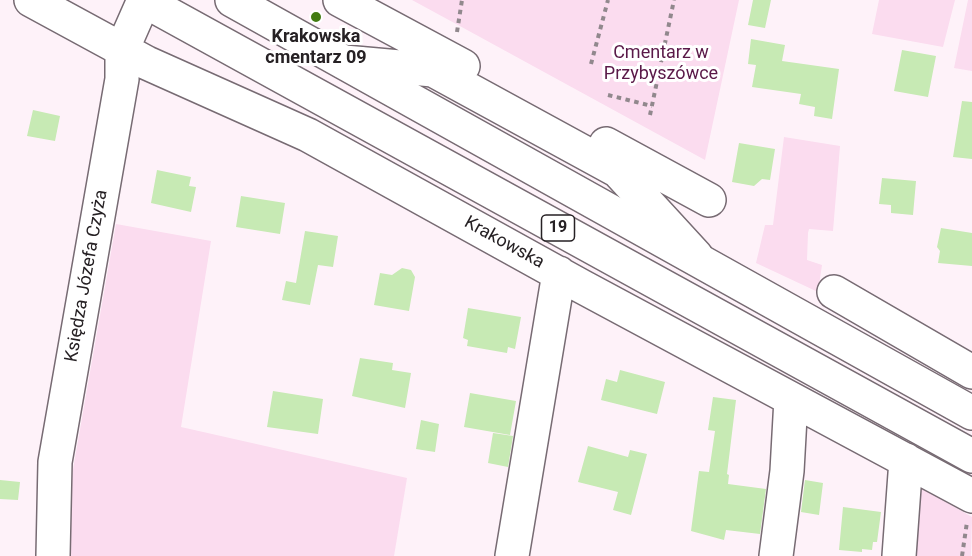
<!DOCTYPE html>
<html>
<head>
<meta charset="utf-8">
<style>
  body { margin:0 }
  canvas { display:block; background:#fef2f9 }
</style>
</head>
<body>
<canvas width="972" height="556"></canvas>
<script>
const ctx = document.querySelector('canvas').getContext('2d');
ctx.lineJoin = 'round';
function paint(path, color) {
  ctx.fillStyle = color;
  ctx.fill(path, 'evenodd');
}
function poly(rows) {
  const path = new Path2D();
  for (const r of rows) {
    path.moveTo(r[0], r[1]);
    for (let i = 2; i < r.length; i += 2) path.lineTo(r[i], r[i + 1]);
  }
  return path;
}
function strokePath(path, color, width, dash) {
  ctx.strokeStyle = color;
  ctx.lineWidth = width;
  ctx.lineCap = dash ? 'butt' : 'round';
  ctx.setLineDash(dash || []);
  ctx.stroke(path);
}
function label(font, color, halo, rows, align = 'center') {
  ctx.font = font + ' Roboto,sans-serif';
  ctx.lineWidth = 6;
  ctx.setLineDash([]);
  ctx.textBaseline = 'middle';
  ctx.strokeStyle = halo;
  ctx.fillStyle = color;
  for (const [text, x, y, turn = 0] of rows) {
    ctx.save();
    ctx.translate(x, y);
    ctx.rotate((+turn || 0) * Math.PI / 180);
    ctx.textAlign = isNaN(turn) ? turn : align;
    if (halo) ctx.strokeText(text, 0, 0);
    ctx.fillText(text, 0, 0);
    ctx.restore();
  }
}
paint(poly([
  [412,0,739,0,705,160,458,25],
  [879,0,955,0,943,47,872,34],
  [968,0,972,0,972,71,954,68],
  [784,137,840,146,833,231,809,229,808,233,807,260,822,265,818,292,756,263,765,225,773,225],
  [116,224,211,241,181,427,407,478,394,556,68,556,68,498],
  [911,482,972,517,971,556,905,556]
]), '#fbdcef');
paint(poly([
  [753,0,771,0,765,28,748,25],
  [751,39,785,45,782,61,839,69,832,119,814,116,815,107,799,104,801,94,752,87,756,65,748,64],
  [902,50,936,56,928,97,894,91],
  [962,101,972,102,972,159,953,157],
  [33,110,60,116,55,141,27,136],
  [739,143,775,149,770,180,762,179,754,186,732,182],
  [157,170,191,177,189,186,196,187,191,212,151,203],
  [882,178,916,181,913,215,891,213,891,205,879,204],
  [241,196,285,203,280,234,236,227],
  [941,228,972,233,972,266,938,263,940,251,937,247],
  [305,231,338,236,333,267,318,265,310,305,282,300,286,281,296,283],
  [402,268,411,270,415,277,409,311,374,305,380,273,392,275],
  [468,308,521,317,515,349,508,347,507,353,467,346,468,340,463,338],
  [360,358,393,363,392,370,411,373,405,408,352,396],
  [620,370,665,382,657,414,601,400,606,379,617,382],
  [273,391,323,399,318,434,267,427],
  [470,393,516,401,510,435,464,427],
  [713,397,736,400,727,474,729,475,728,484,766,489,760,534,726,530,724,540,691,531,699,471,709,472,715,431,708,430],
  [421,420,439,424,435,452,416,449],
  [493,433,513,436,508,467,488,463],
  [588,446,628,457,630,450,647,454,631,515,613,510,618,492,578,482],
  [0,480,20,482,18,500,0,499],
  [805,480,823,483,819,515,801,512],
  [843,507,881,512,877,542,873,542,872,550,862,549,862,552,839,550]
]), '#c7eab4');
const minor = poly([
  [31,0,147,63,308,135,581,286,972,496],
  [340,0,463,66],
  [344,62,433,70,618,171,696,256],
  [606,144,709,200],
  [834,292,972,372],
  [53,556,55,462,122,79,122,50,144,0],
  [512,556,559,273],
  [776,556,787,471,791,399],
  [899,556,906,460]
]);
const major = poly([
  [143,0,972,456],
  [232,0,972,413]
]);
strokePath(minor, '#776b73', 36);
strokePath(major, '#776b73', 36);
strokePath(poly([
  [457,32,462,0],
  [591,64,608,0],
  [608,95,652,106],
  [650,115,674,0],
  [962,556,967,522]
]), '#91888d', 4, [4.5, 4.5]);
strokePath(minor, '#fff', 33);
strokePath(major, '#fff', 33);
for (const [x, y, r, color] of [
  [316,17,6,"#437b11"]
]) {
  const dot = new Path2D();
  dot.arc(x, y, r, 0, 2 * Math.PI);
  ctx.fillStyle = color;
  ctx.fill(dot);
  strokePath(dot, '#fff', 2);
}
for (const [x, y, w] of [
  [558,228,33]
]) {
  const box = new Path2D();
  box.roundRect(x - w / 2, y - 13, w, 26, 4.5);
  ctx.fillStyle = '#fff';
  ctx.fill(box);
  strokePath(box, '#262124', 1.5);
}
label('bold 16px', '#262124', null, [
  ["19",558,228]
]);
label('bold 18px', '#262124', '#fff', [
  ["Krakowska",316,37],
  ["cmentarz 09",316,58]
]);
label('18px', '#5a1948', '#fff', [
  ["Cmentarz w",661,53],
  ["Przybyszówce",661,74]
]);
label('18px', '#262124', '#fff', [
  ["Krakowska",504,243,29],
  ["Księdza Józefa Czyża",87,276,-80]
]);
</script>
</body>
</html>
